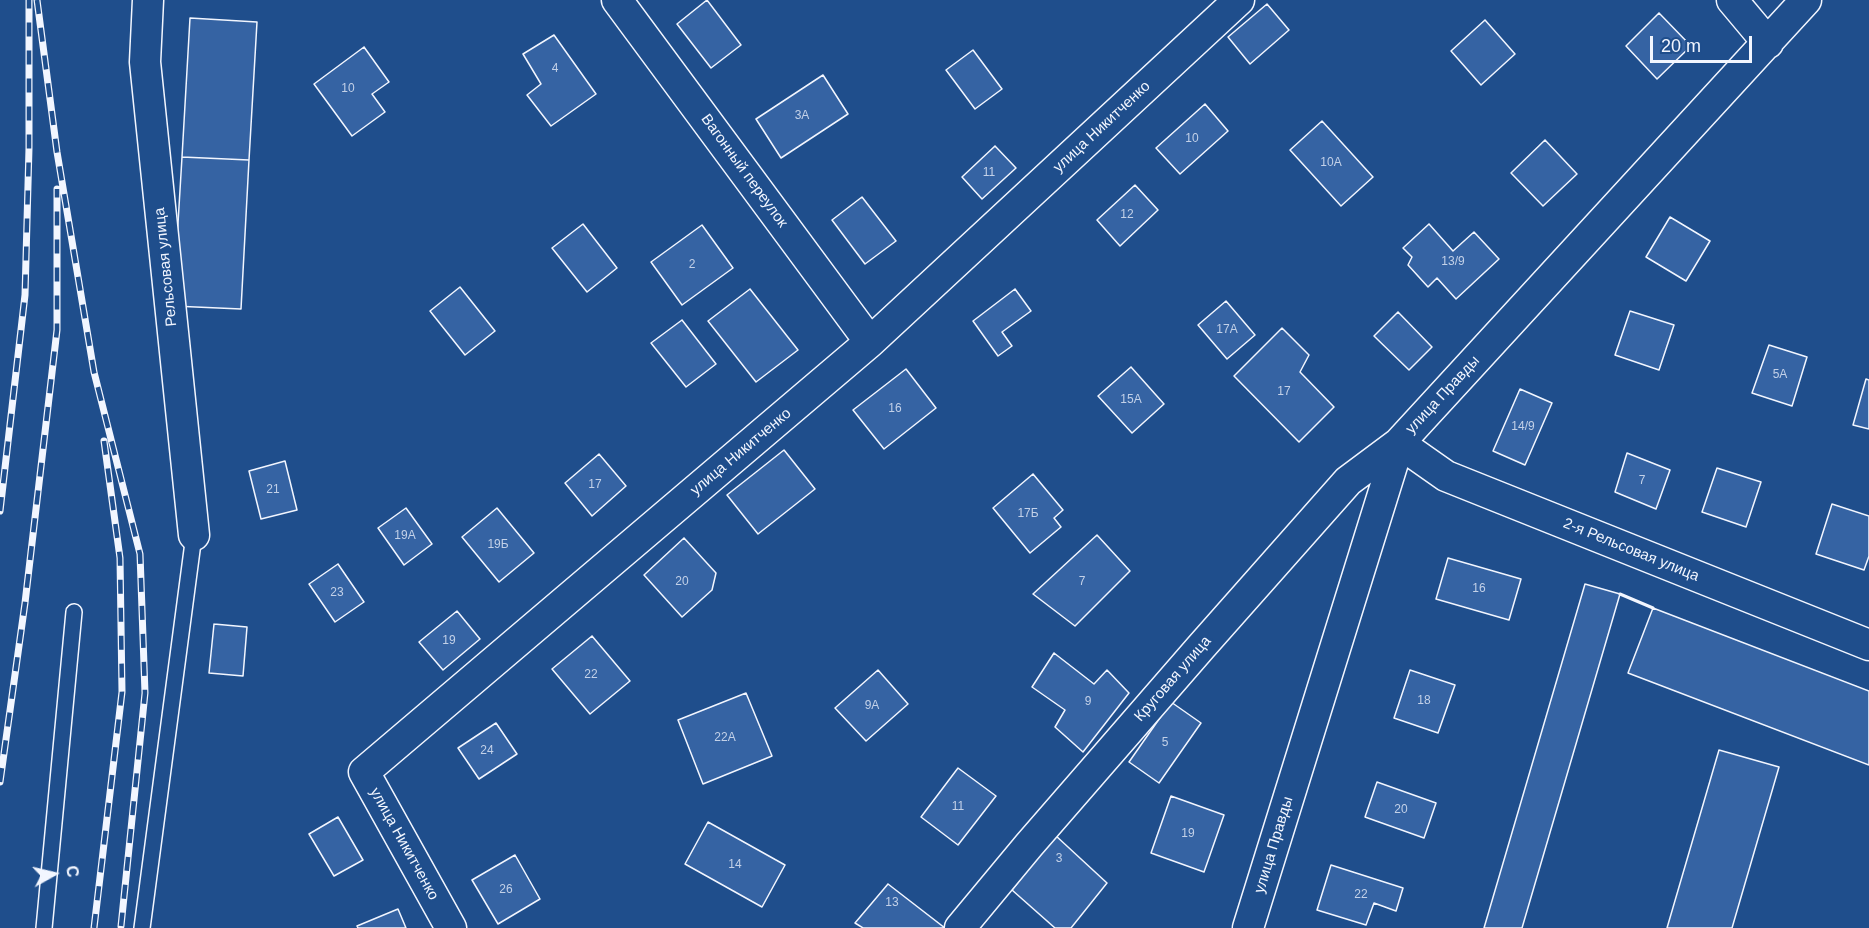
<!DOCTYPE html>
<html>
<head>
<meta charset="utf-8">
<style>
  body { margin:0 }
  #map { position:relative; width:1869px; height:928px; overflow:hidden; background:#1f4e8c; font-family:Arial,sans-serif }
  canvas { display:block }
  .north { position:absolute; left:24px; top:844px; width:60px; height:60px; -webkit-text-stroke:4px #1f4e8c; paint-order:stroke; rotate:82deg; font-size:16px; font-weight:700; line-height:24px; text-align:center; color:#f2f6ff }
  .north::after { content:''; display:block; margin:auto; width:21px; height:27px; background:#f2f6ff; clip-path:polygon(50% 0,100% 100%,50% 72%,0 100%) }
  .scale { position:absolute; left:1650px; top:36px; width:102px; height:27px; box-sizing:border-box; border:3px solid #f2f6ff; border-top:0; padding-left:8px; font-size:18px; line-height:21px; white-space:nowrap; color:#f2f6ff; -webkit-text-stroke:4px #1f4e8c; paint-order:stroke }
</style>
</head>
<body>
<div id="map">
<canvas width="1869" height="928"></canvas>
<div class="north">С</div>
<div class="scale">20 m</div>
</div>
<script>
const ctx = document.querySelector('canvas').getContext('2d');
ctx.lineJoin = 'round';
function paint(path, color) {
  ctx.fillStyle = color;
  ctx.fill(path, 'evenodd');
}
function poly(rows) {
  const path = new Path2D();
  for (const r of rows) {
    path.moveTo(r[0], r[1]);
    for (let i = 2; i < r.length; i += 2) path.lineTo(r[i], r[i + 1]);
  }
  return path;
}
function strokePath(path, color, width, dash) {
  ctx.strokeStyle = color;
  ctx.lineWidth = width;
  ctx.lineCap = dash ? 'butt' : 'round';
  ctx.setLineDash(dash || []);
  ctx.stroke(path);
}
function label(font, color, halo, rows, align = 'center') {
  ctx.font = font + ' Arial,sans-serif';
  ctx.lineWidth = 4.5;
  ctx.setLineDash([]);
  ctx.textBaseline = 'middle';
  ctx.strokeStyle = halo;
  ctx.fillStyle = color;
  for (const [text, x, y, turn = 0] of rows) {
    ctx.save();
    ctx.translate(x, y);
    ctx.rotate((+turn || 0) * Math.PI / 180);
    ctx.textAlign = isNaN(turn) ? turn : align;
    if (halo) ctx.strokeText(text, 0, 0);
    ctx.fillText(text, 0, 0);
    ctx.restore();
  }
}
const building = poly([
  [707,0,741,45,711,68,677,24,707,0],
  [1267,4,1289,30,1250,64,1228,37,1267,4],
  [1659,13,1691,46,1657,79,1626,46,1659,13],
  [190,18,257,22,249,160,182,157,190,18],
  [1485,20,1515,54,1481,85,1451,51,1485,20],
  [554,35,596,94,551,126,527,95,541,84,523,54,554,35],
  [364,47,389,82,372,94,385,112,352,136,314,84,364,47],
  [973,50,1002,89,975,109,946,70,973,50],
  [823,75,848,114,781,158,756,119,823,75],
  [1205,104,1228,131,1180,174,1156,148,1205,104],
  [1322,121,1373,177,1341,206,1290,150,1322,121],
  [1545,140,1577,174,1543,206,1511,173,1545,140],
  [995,146,1016,168,982,199,962,177,995,146],
  [182,157,249,160,241,309,173,306,182,157],
  [1135,185,1158,210,1120,246,1097,220,1135,185],
  [862,197,896,241,865,264,832,220,862,197],
  [1670,217,1710,241,1686,281,1646,257,1670,217],
  [583,224,617,268,587,292,552,248,583,224],
  [1429,224,1453,251,1474,232,1499,259,1456,299,1437,278,1428,287,1408,265,1412,257,1403,248,1429,224],
  [702,225,733,268,682,305,651,262,702,225],
  [460,287,495,331,465,355,430,311,460,287],
  [750,289,798,350,756,382,708,321,750,289],
  [1015,289,1031,311,1002,332,1012,346,998,356,973,321,1015,289],
  [1226,301,1255,335,1227,359,1198,325,1226,301],
  [1630,311,1674,325,1659,370,1615,355,1630,311],
  [1398,312,1432,347,1409,370,1374,336,1398,312],
  [682,320,716,364,686,387,651,343,682,320],
  [1282,328,1309,355,1300,372,1334,407,1299,442,1234,376,1282,328],
  [1769,345,1807,357,1792,406,1752,393,1769,345],
  [1131,367,1164,404,1132,433,1098,396,1131,367],
  [906,369,936,408,884,449,853,410,906,369],
  [1866,379,1869,380,1869,429,1853,425,1866,379],
  [1520,389,1552,403,1525,465,1493,451,1520,389],
  [784,450,815,489,758,534,727,495,784,450],
  [1627,453,1670,470,1656,509,1615,492,1627,453],
  [599,454,626,486,592,516,565,483,599,454],
  [285,461,297,510,261,519,249,471,285,461],
  [1717,468,1761,482,1746,527,1702,512,1717,468],
  [1033,474,1063,510,1054,518,1061,527,1030,553,993,508,1033,474],
  [1832,504,1869,516,1869,556,1864,570,1816,554,1832,504],
  [406,508,432,544,404,565,378,528,406,508],
  [497,508,534,553,499,582,462,537,497,508],
  [1097,535,1130,571,1075,626,1033,594,1097,535],
  [684,538,716,573,712,590,682,617,644,575,684,538],
  [1448,558,1521,579,1509,620,1436,599,1448,558],
  [338,564,364,602,335,622,309,584,338,564],
  [1585,584,1620,594,1522,928,1484,928,1585,584],
  [1653,608,1869,691,1869,765,1628,673,1653,608],
  [457,611,480,639,443,670,419,642,457,611],
  [214,624,247,627,243,676,209,673,214,624],
  [592,636,630,681,590,714,552,669,592,636],
  [1054,653,1094,684,1107,670,1129,693,1083,752,1055,727,1065,710,1032,687,1054,653],
  [878,670,908,704,866,741,835,708,878,670],
  [1410,670,1455,685,1438,733,1394,718,1410,670],
  [746,693,772,756,703,784,678,720,746,693],
  [1171,702,1201,723,1159,783,1129,762,1171,702],
  [496,723,517,754,479,779,458,748,496,723],
  [1719,750,1779,767,1732,928,1667,928,1719,750],
  [958,768,996,796,958,845,921,817,958,768],
  [1377,782,1436,803,1424,838,1365,817,1377,782],
  [1171,796,1224,815,1204,872,1151,853,1171,796],
  [338,817,363,860,334,876,309,834,338,817],
  [708,822,785,865,762,907,685,864,708,822],
  [1055,835,1107,883,1071,928,1055,928,1012,890,1055,835],
  [515,855,540,899,498,924,472,880,515,855],
  [1331,865,1403,888,1396,911,1374,903,1366,925,1317,910,1331,865],
  [888,884,945,928,863,928,855,923,888,884],
  [398,909,406,928,358,928,357,926,398,909]
]);
paint(building, '#3563a3');
strokePath(building, '#f2f6ff', 1.5);
const lane = poly([
  [44,928,74,612],
  [142,928,194,535]
]);
const street = poly([
  [148,0,145,62,194,535],
  [617,0,870,342],
  [1732,0,1768,43],
  [451,928,364,772,870,342,1239,0],
  [960,928,1029,845,1201,647,1348,481,1399,443,1446,476,1869,645],
  [1248,928,1399,443,1806,0]
]);
strokePath(lane, '#f2f6ff', 18);
strokePath(street, '#f2f6ff', 33);
strokePath(lane, '#1f4e8c', 15);
strokePath(street, '#1f4e8c', 30);
const rail = poly([
  [37,0,57,152,94,372,140,554,145,693,121,926],
  [0,511,25,295,29,148,29,0],
  [0,782,25,603,57,330,57,189],
  [94,928,122,692,120,558,104,441]
]);
strokePath(rail, '#f2f6ff', 7);
strokePath(rail, '#1f4e8c', 4.5, [14]);
strokePath(poly([
  [1620,594,1653,608]
]), '#f2f6ff', 3);
label('12px', '#c3d1e8', null, [
  ["4",555,69],
  ["10",348,89],
  ["3А",802,116],
  ["10",1192,139],
  ["10А",1331,163],
  ["11",989,173],
  ["12",1127,215],
  ["13/9",1453,262],
  ["2",692,265],
  ["17А",1227,330],
  ["5А",1780,375],
  ["17",1284,392],
  ["15А",1131,400],
  ["16",895,409],
  ["14/9",1523,427],
  ["7",1642,481],
  ["17",595,485],
  ["21",273,490],
  ["17Б",1028,514],
  ["19А",405,536],
  ["19Б",498,545],
  ["20",682,582],
  ["7",1082,582],
  ["16",1479,589],
  ["23",337,593],
  ["19",449,641],
  ["22",591,675],
  ["18",1424,701],
  ["9",1088,702],
  ["9А",872,706],
  ["22А",725,738],
  ["5",1165,743],
  ["24",487,751],
  ["11",958,807],
  ["20",1401,810],
  ["19",1188,834],
  ["3",1059,859],
  ["14",735,865],
  ["26",506,890],
  ["22",1361,895],
  ["13",892,903]
]);
label('15px', '#f2f6ff', '#1f4e8c', [
  ["улица Никитченко",1102,127,-43],
  ["Вагонный переулок",744,171,54],
  ["Рельсовая улица",166,267,-96],
  ["улица Правды",1443,395,-47],
  ["улица Никитченко",741,452,-40],
  ["2-я Рельсовая улица",1631,550,22],
  ["Круговая улица",1173,679,-49],
  ["улица Никитченко",404,844,61],
  ["улица Правды",1274,845,-73]
]);
</script>
</body>
</html>
